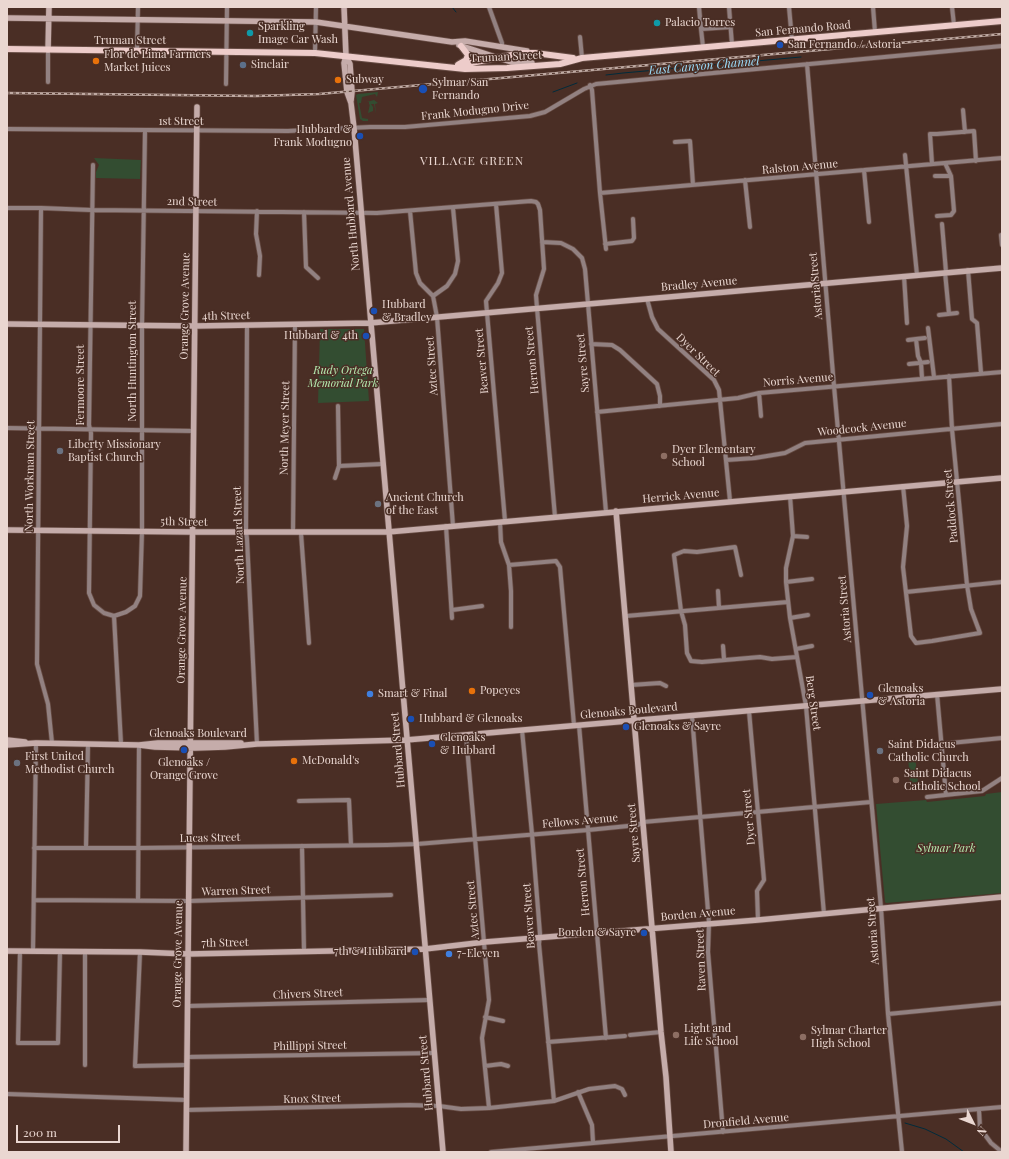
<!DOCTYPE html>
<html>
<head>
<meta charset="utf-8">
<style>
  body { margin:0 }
  #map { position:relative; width:1009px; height:1159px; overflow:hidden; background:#4a2e25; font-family:"Playfair Display",serif }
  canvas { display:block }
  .frame { position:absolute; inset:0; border:8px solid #ead7d1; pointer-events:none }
  .north { position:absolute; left:953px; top:1103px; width:40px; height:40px; -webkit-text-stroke:3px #4a2e25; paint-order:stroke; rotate:132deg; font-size:11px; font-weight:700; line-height:16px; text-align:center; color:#ead7d1 }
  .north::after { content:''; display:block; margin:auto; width:14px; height:18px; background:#ead7d1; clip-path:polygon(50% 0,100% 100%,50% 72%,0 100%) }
  .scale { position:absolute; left:16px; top:1125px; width:104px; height:18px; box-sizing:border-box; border:2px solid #ead7d1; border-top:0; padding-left:5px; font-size:12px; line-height:14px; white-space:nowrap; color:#ead7d1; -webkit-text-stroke:3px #4a2e25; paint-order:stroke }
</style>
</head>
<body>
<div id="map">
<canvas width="1009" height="1159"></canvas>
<div class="frame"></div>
<div class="north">N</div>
<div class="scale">200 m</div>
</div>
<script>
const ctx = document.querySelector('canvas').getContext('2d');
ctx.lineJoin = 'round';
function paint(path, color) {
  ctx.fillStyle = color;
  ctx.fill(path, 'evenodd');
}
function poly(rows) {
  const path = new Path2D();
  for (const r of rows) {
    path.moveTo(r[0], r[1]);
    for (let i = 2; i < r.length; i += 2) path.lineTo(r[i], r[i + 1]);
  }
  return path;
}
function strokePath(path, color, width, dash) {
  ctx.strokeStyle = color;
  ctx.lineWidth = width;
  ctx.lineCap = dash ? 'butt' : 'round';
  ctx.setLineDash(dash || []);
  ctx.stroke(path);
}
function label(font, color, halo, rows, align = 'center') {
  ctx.font = font + ' "Playfair Display",serif';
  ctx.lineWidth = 3;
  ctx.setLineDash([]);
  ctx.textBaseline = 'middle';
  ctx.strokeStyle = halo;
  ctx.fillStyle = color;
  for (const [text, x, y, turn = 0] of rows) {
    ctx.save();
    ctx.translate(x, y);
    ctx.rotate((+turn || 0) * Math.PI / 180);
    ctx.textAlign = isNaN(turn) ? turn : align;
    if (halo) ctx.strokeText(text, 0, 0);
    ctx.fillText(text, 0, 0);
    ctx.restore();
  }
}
paint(poly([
  [378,92,377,97,375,94,362,97,361,103,359,103,362,118,368,119,368,121,363,121,360,119,356,95,358,94],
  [374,100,378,103,375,104,376,114,374,104,371,104,373,107,373,111,368,113,370,104,369,105,369,102,367,102],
  [94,158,141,160,140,179,96,178,96,172,99,165],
  [320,329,364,329,369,401,318,403],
  [915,756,918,782,910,783,908,757],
  [1002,792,1002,893,886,903,885,902,876,804,926,800,927,802,985,796,986,794]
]), '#334d31');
strokePath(poly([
  [452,7,456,12],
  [606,75,623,73,801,57],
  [553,92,577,83],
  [905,1123,925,1129,946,1139,964,1152]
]), '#002c3c', 1);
const street = poly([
  [489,7,502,43,502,47],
  [699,7,701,29],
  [729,7,732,45],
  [789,7,792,40],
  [873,7,875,32],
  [952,7,954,25],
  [580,37,582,58],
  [703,47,701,29,731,27],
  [137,50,138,7],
  [315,53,316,7],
  [807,64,834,386,881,908,888,1014,902,1152],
  [48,82,48,50],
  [226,84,227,7],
  [590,85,592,90,600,193,606,249],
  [963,110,965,132],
  [7,129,288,131,370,127,405,127,530,116,545,112,584,89,596,84,1002,46],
  [675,142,690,141,693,185],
  [905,155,917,275],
  [932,164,930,134,937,134,974,131,976,161],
  [93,165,89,425,91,433,89,593,94,605,104,613,114,616],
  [864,170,869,222],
  [935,176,951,176],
  [745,180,750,227],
  [600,193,1002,158],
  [496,204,502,273,498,283,486,301,505,521],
  [7,208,41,208,91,210,377,213,531,201,536,202,538,204,540,210,544,269,536,295,537,308,555,517],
  [41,208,37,664,48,704,52,743],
  [257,211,256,234,260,256,259,275],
  [410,211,416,273,420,283,433,296,437,317,453,526],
  [304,212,306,267,318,278],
  [937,216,951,215,954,211,951,176,945,163],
  [942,224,946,272],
  [1001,235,1002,245],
  [542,242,561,243,573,249,582,258,585,269,606,512],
  [605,244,632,241,634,238,633,219],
  [968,270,972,319,977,323,981,373],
  [945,272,949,314],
  [904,276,907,323],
  [433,296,447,286,455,274,458,261,453,208],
  [647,299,652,317,658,329,714,380,719,390,730,501],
  [939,315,957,313],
  [247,325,246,530,247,539,257,744],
  [928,328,934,377],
  [908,340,916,339],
  [591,344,612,345,620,350,657,384,660,396,660,406],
  [909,364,928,362],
  [922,378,921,363,918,356,916,339,925,338],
  [759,393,761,416],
  [597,412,738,398,759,393,1002,372],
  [7,428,194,431],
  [726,460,755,458,785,453,805,443,1002,424],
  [339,466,382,464],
  [335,478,339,466,338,406],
  [903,486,907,526,903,567,911,636,916,643,932,641,980,633,971,609,967,585,952,429,949,376],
  [790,496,793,536,786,568,786,582,790,618,806,706,824,914],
  [500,522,501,542,509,565,511,591,511,627],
  [446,526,452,618],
  [293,532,295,324],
  [301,533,309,643],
  [793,536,807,537],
  [509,565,556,561,560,567,574,725],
  [741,575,735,547,697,552,684,551,674,555,681,611,685,625,687,653,691,661,702,662,760,657,772,659,797,657],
  [786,582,812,579],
  [718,591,719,608],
  [906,592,1002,582],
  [452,610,482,606],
  [626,616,788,602],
  [790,618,808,615],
  [723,646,724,659],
  [796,649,812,646],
  [631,685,660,683,666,686],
  [937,694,946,795],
  [749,711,764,880,757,891,758,920],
  [692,716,709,923,708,952,723,1132],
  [579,725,606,1038],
  [522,730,532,834,540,934,539,944,554,1101],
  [466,735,489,1000,482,1038,489,1108],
  [121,744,114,616,126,612,135,606,140,596,142,531,142,326,145,131],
  [940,744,1002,738],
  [927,797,982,791,1002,778],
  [299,801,349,800,351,845],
  [302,846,304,951],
  [34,848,139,848,387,845,417,844,588,830,638,825,643,822,871,802],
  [86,848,88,744],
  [34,900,189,901,391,895],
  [138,900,139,745],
  [20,951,18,1043,58,1043,60,951],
  [33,951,36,743],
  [85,951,85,1065],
  [140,952,135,1066,187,1065],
  [188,1006,429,1000],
  [888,1014,1002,1003],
  [485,1017,503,1021],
  [630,1035,661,1032],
  [548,1042,625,1036],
  [187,1057,434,1053],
  [485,1066,501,1064,508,1066],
  [578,1092,592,1125,593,1142],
  [7,1094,187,1100],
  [186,1110,410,1105,439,1106,461,1109,489,1108,554,1101,589,1089,615,1086,622,1089,625,1095],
  [979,1110,980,1128,991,1143,1002,1152],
  [491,1152,1002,1107]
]);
const secondary = poly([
  [344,7,346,56,344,63,347,92,351,103,354,128,443,1152],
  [7,18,316,22,452,42,465,41,527,51],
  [459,45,511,62,532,63],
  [48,50,49,7],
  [346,56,350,64,352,92,351,101],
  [7,324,195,326,370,323,1002,268],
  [616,511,661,1032,666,1077,671,1152],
  [7,530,192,532,388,532,1002,478],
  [7,740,25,742],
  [7,745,36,743,139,745,158,743,241,743],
  [139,745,155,747,195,748,225,747,257,744,406,740,1002,689],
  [7,951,140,952,188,954,425,949,485,942,758,920,1002,897],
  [186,1152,197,107]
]);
const primary = poly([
  [7,49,315,53,465,69,507,68,560,64,582,58,1002,21],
  [459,64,466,60,468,55,461,46],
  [458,65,466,64,522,53,535,53,573,58]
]);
strokePath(street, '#674c44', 5.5);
strokePath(secondary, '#674c44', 7);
strokePath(primary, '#674c44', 8);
strokePath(street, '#928181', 4);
strokePath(secondary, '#c5acaa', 5.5);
strokePath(primary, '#edccca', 6);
const rail = poly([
  [7,93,256,96,319,94,1002,34]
]);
strokePath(rail, '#bfaaa3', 2.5);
strokePath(rail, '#4a2e25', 1, [3]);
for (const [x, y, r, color] of [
  [657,23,4,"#0f9aa8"],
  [250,33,4,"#0f9aa8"],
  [780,45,4,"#1a4fb4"],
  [96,61,4,"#e8710a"],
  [243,65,4,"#5c6f8a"],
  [338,80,4,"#e8710a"],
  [423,89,5,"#1a4fb4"],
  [360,136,4,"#1a4fb4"],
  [374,311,4,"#1a4fb4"],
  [366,336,4,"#1a4fb4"],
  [60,451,4,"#6b7280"],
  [664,456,4,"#8d6e63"],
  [378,504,4,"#6b7280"],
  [472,691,4,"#e8710a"],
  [370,694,4,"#3f7fe0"],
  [870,695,4,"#1a4fb4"],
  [411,719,4,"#1a4fb4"],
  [626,727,4,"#1a4fb4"],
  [432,744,4,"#1a4fb4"],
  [184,750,4,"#1a4fb4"],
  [880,751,4,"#6b7280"],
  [294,761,4,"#e8710a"],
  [17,763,4,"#6b7280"],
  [896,780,4,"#8d6e63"],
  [644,933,4,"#1a4fb4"],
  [415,952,4,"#1a4fb4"],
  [449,954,4,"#3f7fe0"],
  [676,1035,4,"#8d6e63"],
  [803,1037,4,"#8d6e63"]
]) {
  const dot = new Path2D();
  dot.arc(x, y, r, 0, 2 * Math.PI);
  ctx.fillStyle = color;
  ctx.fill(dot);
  strokePath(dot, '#4a2e25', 1.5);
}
label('11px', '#ead7d1', '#4a2e25', [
  ["Palacio Torres",665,23],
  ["Sparkling",258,27],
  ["Image Car Wash",258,40],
  ["San Fernando / Astoria",788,45],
  ["Flor de Lima Farmers",104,55],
  ["Market Juices",104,68],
  ["Sinclair",251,65],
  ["Subway",346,80],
  ["Sylmar/San",432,83],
  ["Fernando",432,96],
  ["Hubbard &",352,130,"right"],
  ["Frank Modugno",352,143,"right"],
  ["Hubbard",382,305],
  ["& Bradley",382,318],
  ["Hubbard & 4th",358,336,"right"],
  ["Liberty Missionary",68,445],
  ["Baptist Church",68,458],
  ["Dyer Elementary",672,450],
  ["School",672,463],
  ["Ancient Church",386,498],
  ["of the East",386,511],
  ["Glenoaks",878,689],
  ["& Astoria",878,702],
  ["Popeyes",480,691],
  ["Smart & Final",378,694],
  ["Hubbard & Glenoaks",419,719],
  ["Glenoaks & Sayre",634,727],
  ["Glenoaks",440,738],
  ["& Hubbard",440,751],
  ["Saint Didacus",888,745],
  ["Catholic Church",888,758],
  ["First United",25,757],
  ["Methodist Church",25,770],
  ["McDonald's",302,761],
  ["Glenoaks /",184,763,"center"],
  ["Orange Grove",184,776,"center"],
  ["Saint Didacus",904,774],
  ["Catholic School",904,787],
  ["Borden & Sayre",636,933,"right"],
  ["7th & Hubbard",407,952,"right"],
  ["7-Eleven",457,954],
  ["Light and",684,1029],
  ["Life School",684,1042],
  ["Sylmar Charter",811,1031],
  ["High School",811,1044]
], 'left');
label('11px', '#ead7d1', '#4a2e25', [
  ["San Fernando Road",803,29,-5],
  ["Truman Street",130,41],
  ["Truman Street",506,57,-3],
  ["Frank Modugno Drive",475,111,-6],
  ["1st Street",181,122],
  ["Ralston Avenue",800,167,-5],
  ["2nd Street",192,202,1],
  ["North Hubbard Avenue",351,214,-95],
  ["Bradley Avenue",699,284,-5],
  ["Astoria Street",816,286,-95],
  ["Orange Grove Avenue",185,306,-89],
  ["4th Street",226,316,-1],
  ["Dyer Street",698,355,44],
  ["Herron Street",532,360,-95],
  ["North Huntington Street",133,361,-90],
  ["Beaver Street",482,361,-95],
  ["Sayre Street",583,363,-95],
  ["Aztec Street",432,366,-94],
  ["Norris Avenue",798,380,-5],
  ["Fermoore Street",81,385,-90],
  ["North Meyer Street",285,428,-89],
  ["Woodcock Avenue",862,428,-6],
  ["North Workman Street",30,476,-89],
  ["Herrick Avenue",681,496,-5],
  ["Paddock Street",951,506,-95],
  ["5th Street",184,522,1],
  ["North Lazard Street",239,535,-92],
  ["Astoria Street",845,609,-95],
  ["Orange Grove Avenue",182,630,-89],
  ["Berg Street",813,703,82],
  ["Glenoaks Boulevard",629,711,-5],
  ["Glenoaks Boulevard",198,734],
  ["Hubbard Street",398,750,-95],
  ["Dyer Street",749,817,-95],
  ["Fellows Avenue",580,821,-5],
  ["Sayre Street",634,833,-95],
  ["Lucas Street",210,838,-1],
  ["Herron Street",583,882,-95],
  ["Warren Street",236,891,-2],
  ["Aztec Street",473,910,-95],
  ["Borden Avenue",698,914,-5],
  ["Beaver Street",529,916,-94],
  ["Astoria Street",873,931,-94],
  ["7th Street",225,943,-1],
  ["Orange Grove Avenue",178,954,-89],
  ["Raven Street",701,960,-92],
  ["Chivers Street",308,994,-2],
  ["Phillippi Street",310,1046,-1],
  ["Hubbard Street",426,1073,-95],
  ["Knox Street",312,1099,-1],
  ["Dronfield Avenue",746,1121,-5]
]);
label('italic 11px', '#b5edb1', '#4a2e25', [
  ["Rudy Ortega",343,371],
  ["Memorial Park",343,384],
  ["Sylmar Park",946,849]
]);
label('italic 12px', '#9cdffd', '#4a2e25', [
  ["East Canyon Channel",704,66,-5]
]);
ctx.letterSpacing = '1px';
label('12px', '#ead7d1', '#4a2e25', [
  ["VILLAGE GREEN",472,161]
]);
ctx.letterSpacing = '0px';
</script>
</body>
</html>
